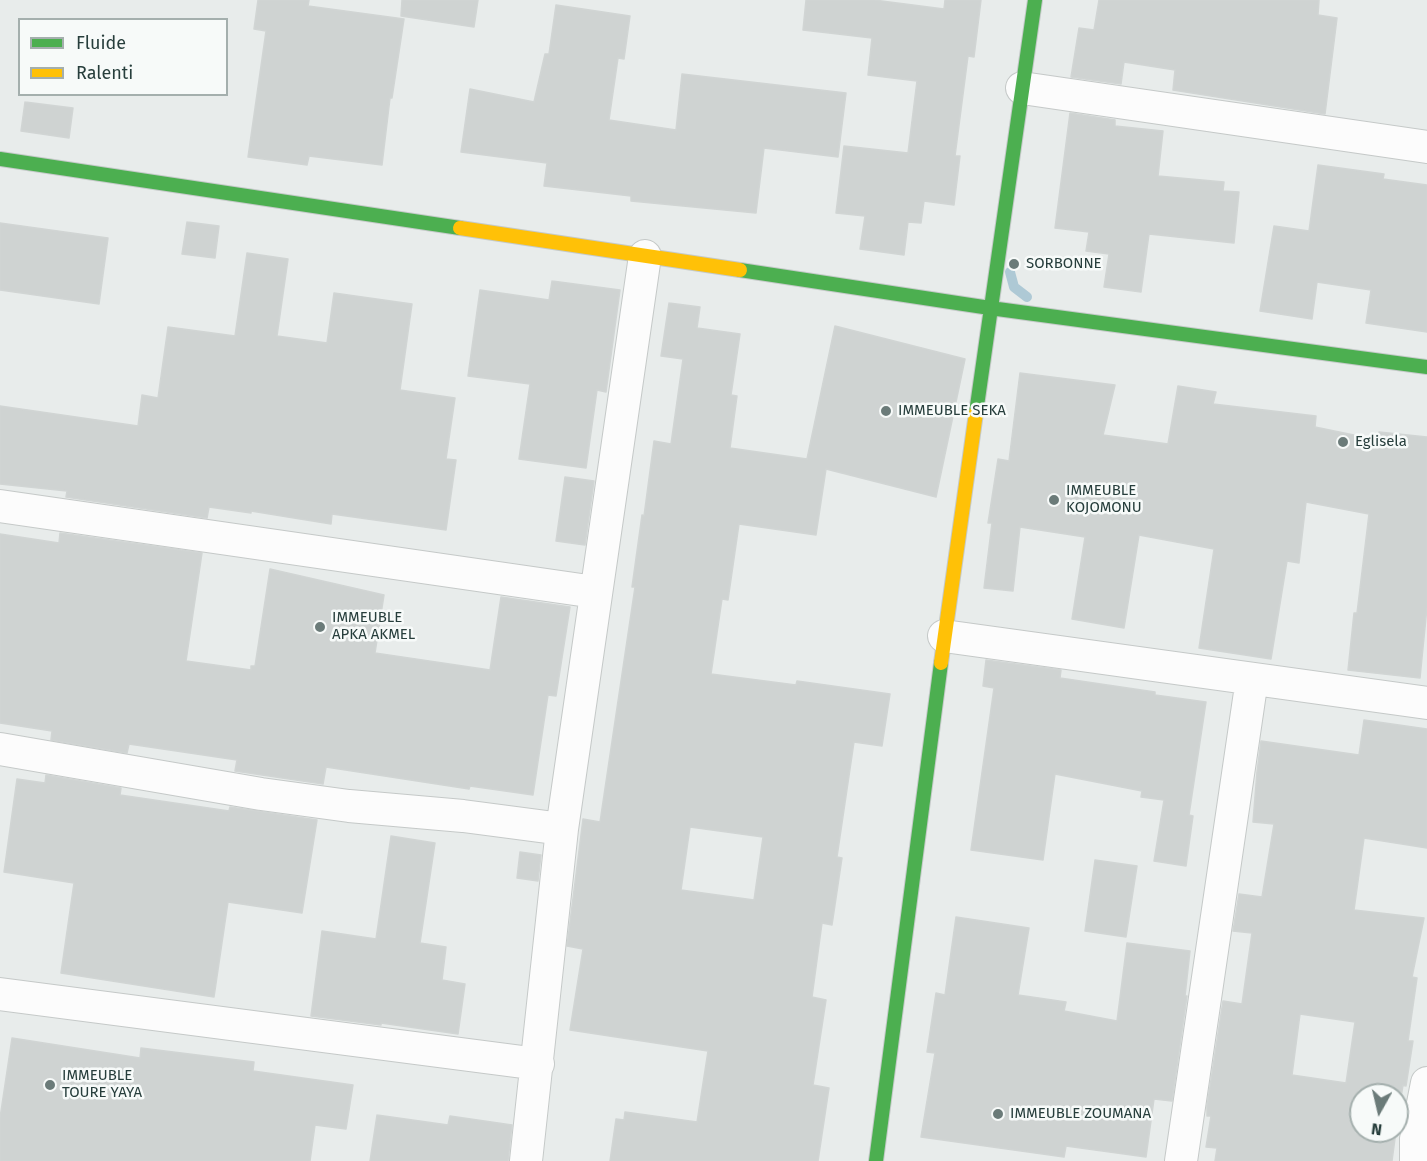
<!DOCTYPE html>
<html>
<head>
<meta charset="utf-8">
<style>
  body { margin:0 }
  #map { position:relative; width:1427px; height:1161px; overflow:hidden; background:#e8eceb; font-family:"Fira Sans",sans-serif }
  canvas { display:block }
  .legend { position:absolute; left:18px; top:18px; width:210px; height:78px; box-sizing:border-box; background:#f7faf9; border:2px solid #a4afad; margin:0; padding:8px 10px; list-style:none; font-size:18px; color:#273e3c }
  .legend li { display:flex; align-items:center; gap:12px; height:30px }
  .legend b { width:30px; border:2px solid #a4afad }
  .north { position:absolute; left:1349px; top:1083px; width:60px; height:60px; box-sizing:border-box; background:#f7faf9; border:2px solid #a4afad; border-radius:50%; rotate:188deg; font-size:16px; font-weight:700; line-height:24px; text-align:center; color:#273e3c }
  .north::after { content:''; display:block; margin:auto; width:21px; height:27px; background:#6b7b79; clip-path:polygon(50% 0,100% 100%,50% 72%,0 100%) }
</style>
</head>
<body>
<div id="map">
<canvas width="1427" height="1161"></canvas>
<ul class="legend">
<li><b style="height:8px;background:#4caf50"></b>Fluide</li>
<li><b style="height:8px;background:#ffc107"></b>Ralenti</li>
</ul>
<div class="north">N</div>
</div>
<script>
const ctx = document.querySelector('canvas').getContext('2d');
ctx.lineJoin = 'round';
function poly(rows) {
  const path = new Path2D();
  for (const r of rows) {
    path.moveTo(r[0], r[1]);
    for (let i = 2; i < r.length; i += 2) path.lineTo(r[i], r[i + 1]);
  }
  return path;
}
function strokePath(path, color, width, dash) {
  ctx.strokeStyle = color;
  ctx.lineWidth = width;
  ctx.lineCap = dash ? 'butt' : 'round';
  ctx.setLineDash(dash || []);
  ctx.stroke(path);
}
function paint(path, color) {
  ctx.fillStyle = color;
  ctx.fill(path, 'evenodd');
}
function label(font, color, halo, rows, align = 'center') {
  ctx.font = font + ' "Fira Sans",sans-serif';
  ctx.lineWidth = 5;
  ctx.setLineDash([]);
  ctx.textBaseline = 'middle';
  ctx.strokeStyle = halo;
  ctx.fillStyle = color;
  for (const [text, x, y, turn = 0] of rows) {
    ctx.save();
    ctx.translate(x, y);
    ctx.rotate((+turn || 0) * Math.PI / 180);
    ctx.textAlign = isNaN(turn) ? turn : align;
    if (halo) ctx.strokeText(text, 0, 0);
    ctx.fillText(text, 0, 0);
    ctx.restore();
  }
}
strokePath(poly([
  [1010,272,1014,287,1027,297]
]), '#aec9d5', 10);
const building = poly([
  [258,0,309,0,308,6,404,19,392,98,390,98,382,165,309,156,307,165,248,157,266,31,254,29,258,0],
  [402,0,478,0,474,27,401,16,402,0],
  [806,0,874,0,944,9,945,0,981,0,974,57,968,56,955,156,960,156,954,205,924,201,921,223,908,222,904,255,860,249,865,216,836,213,844,146,908,153,917,81,868,75,872,38,803,30,806,0],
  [1099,0,1319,0,1318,15,1337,18,1325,114,1173,90,1175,70,1124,62,1121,84,1071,77,1079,28,1094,30,1099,0],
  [556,5,630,16,624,59,618,58,609,120,676,130,682,74,846,93,838,157,764,148,756,213,631,201,631,196,544,186,547,163,461,152,470,89,534,102,545,54,549,54,556,5],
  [25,102,73,108,69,138,21,131,25,102],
  [1070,113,1115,120,1115,126,1163,131,1158,176,1224,182,1223,191,1239,192,1234,243,1149,234,1141,292,1104,287,1109,254,1086,251,1089,232,1055,228,1070,113],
  [1318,165,1384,174,1383,179,1427,185,1427,332,1366,323,1371,290,1317,282,1312,319,1260,311,1274,226,1309,231,1318,165],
  [187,222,219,226,215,258,182,254,187,222],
  [0,223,108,238,99,304,0,290,0,223],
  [247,253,288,259,277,336,327,343,334,293,412,304,400,390,455,398,446,459,456,460,446,530,332,514,331,524,251,511,251,513,209,507,207,518,66,497,67,491,0,484,0,406,138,426,142,395,158,398,168,327,235,336,247,253],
  [552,281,620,290,606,392,597,390,586,468,519,459,530,384,468,376,480,290,549,300,552,281],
  [669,303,700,307,697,328,740,334,731,395,737,396,730,448,807,459,835,326,965,359,936,497,826,469,816,535,739,524,728,600,722,599,711,674,796,685,797,681,890,694,882,746,854,742,837,857,842,858,832,925,822,923,812,997,826,1000,813,1085,829,1088,818,1161,610,1161,616,1119,624,1120,625,1112,697,1122,708,1051,570,1030,583,949,567,946,583,819,600,822,635,587,632,587,642,515,644,516,654,441,671,444,683,359,661,356,669,303],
  [690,827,763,837,754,900,681,890,690,827],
  [1020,373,1115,385,1103,435,1168,444,1178,386,1216,392,1213,404,1316,416,1315,427,1378,440,1379,432,1427,437,1427,607,1420,678,1348,670,1354,613,1357,613,1369,514,1306,502,1299,563,1287,561,1271,659,1199,648,1214,549,1139,535,1124,628,1072,619,1085,537,1020,527,1013,591,984,588,992,523,988,523,998,459,1009,461,1020,373],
  [565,477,594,481,585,545,556,541,565,477],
  [60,533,202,553,186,661,251,670,251,666,255,666,270,569,384,595,375,653,490,670,501,597,570,607,556,696,548,695,533,795,470,786,469,789,326,767,323,784,235,771,237,760,129,744,127,753,51,740,52,731,0,723,0,534,59,543,60,533],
  [986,660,1061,670,1060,678,1155,692,1155,695,1206,702,1189,815,1193,816,1186,866,1154,861,1164,800,1141,797,1142,791,1055,774,1043,860,971,850,994,688,983,686,986,660],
  [1364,720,1427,729,1427,848,1364,838,1354,910,1424,918,1412,977,1417,978,1408,1041,1413,1041,1406,1086,1403,1085,1397,1125,1397,1095,1361,1095,1361,1131,1396,1131,1392,1161,1215,1161,1217,1148,1206,1147,1211,1116,1207,1116,1207,1106,1223,1001,1242,1004,1252,933,1233,931,1239,894,1262,897,1274,824,1253,822,1257,772,1261,741,1359,755,1364,720],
  [1300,1014,1355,1022,1346,1083,1292,1075,1300,1014],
  [46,775,121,788,120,795,229,811,230,807,317,820,302,913,228,902,214,997,61,973,74,883,4,872,17,779,45,783,46,775],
  [391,836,435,843,420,943,446,947,442,980,465,984,458,1034,381,1023,381,1025,311,1016,322,931,376,939,391,836],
  [520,852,541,855,538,881,517,878,520,852],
  [1095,860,1137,866,1126,937,1085,931,1095,860],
  [956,917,1029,928,1018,995,1066,1002,1064,1011,1117,1021,1127,943,1190,951,1185,996,1187,996,1172,1101,1154,1099,1146,1157,1066,1146,1064,1157,921,1137,935,1053,927,1052,936,993,945,995,956,917],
  [12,1038,140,1058,141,1048,254,1062,253,1071,353,1085,346,1129,315,1125,310,1161,0,1161,0,1118,12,1038],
  [377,1115,448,1125,450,1116,512,1125,508,1161,370,1161,377,1115]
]);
paint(building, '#cfd3d2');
strokePath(building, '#d1d5d4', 1.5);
const street = poly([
  [1022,88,1427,147],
  [0,506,595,592],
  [944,636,1427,703],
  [0,749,261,794,349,806,463,816,562,829],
  [0,994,538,1064],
  [526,1161,562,829,645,256],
  [1181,1161,1252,679],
  [1416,1161,1416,1139,1427,1083]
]);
const fast = poly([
  [0,159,460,228],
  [740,270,990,308,1427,367],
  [976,413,1035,0],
  [876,1161,941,663]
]);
const slow = poly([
  [460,228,740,270],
  [941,663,976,413]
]);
strokePath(street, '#c5c9c8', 34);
strokePath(fast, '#c5cac9', 16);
strokePath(slow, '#c5cac9', 16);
strokePath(street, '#fcfcfc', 32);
strokePath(fast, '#4caf50', 14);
strokePath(slow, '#ffc107', 14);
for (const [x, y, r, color] of [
  [1014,264,6,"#6b7b79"],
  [886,411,6,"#6b7b79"],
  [1343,442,6,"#6b7b79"],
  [1054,500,6,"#6b7b79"],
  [320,627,6,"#6b7b79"],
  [50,1085,6,"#6b7b79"],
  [998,1114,6,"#6b7b79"]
]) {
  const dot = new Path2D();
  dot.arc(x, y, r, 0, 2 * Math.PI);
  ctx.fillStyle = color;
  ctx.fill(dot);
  strokePath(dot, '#f7faf9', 2);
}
label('15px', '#273e3c', '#f7faf9', [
  ["SORBONNE",1026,264],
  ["IMMEUBLE SEKA",898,411],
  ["Eglisela",1355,442],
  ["IMMEUBLE",1066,491],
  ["KOJOMONU",1066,508],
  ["IMMEUBLE",332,618],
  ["APKA AKMEL",332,635],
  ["IMMEUBLE",62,1076],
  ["TOURE YAYA",62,1093],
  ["IMMEUBLE ZOUMANA",1010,1114]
], 'left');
</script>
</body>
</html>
